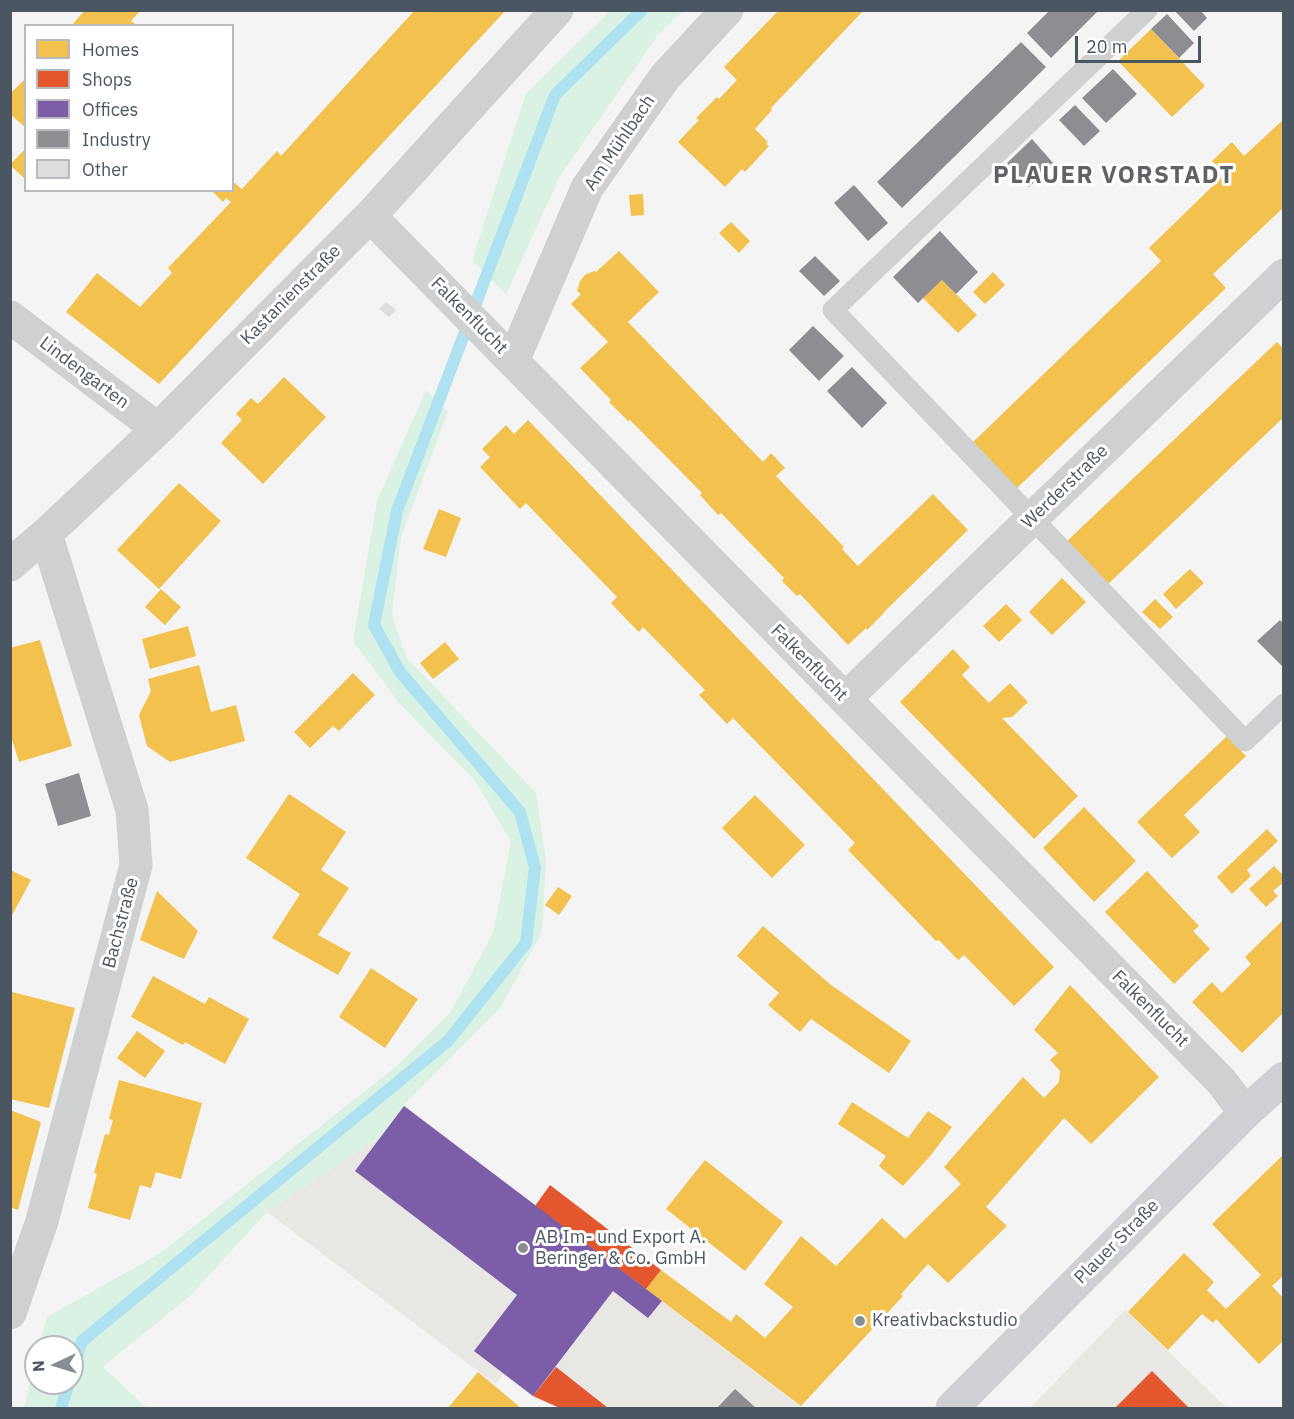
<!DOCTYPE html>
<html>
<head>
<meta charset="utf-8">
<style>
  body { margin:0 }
  #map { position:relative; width:1294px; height:1419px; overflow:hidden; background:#f4f4f4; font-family:"IBM Plex Sans",sans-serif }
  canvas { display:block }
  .frame { position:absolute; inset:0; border:12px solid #4a5661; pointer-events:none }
  .legend { position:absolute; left:24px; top:24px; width:210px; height:168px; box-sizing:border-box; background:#fff; border:2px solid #b7bbc0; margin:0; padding:8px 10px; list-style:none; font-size:18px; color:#4a5661 }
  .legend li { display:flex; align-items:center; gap:12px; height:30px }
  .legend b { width:30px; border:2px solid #b7bbc0 }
  .north { position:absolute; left:24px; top:1335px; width:60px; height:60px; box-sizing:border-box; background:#fff; border:2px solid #b7bbc0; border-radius:50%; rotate:266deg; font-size:16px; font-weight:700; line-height:24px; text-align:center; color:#4a5661 }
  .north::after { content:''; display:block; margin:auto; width:21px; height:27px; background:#868d94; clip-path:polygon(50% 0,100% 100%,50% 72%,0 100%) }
  .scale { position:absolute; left:1075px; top:36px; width:126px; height:27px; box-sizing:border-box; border:3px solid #4a5661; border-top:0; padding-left:8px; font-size:18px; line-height:21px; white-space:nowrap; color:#4a5661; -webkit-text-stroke:4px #fff; paint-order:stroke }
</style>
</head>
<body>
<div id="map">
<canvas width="1294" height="1419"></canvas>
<div class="frame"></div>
<ul class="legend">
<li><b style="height:16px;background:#f2c14e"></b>Homes</li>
<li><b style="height:16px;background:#e4572e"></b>Shops</li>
<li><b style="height:16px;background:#7b5ea7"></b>Offices</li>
<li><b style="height:16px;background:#8d8d92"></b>Industry</li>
<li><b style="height:16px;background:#ddddde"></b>Other</li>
</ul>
<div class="north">N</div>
<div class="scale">20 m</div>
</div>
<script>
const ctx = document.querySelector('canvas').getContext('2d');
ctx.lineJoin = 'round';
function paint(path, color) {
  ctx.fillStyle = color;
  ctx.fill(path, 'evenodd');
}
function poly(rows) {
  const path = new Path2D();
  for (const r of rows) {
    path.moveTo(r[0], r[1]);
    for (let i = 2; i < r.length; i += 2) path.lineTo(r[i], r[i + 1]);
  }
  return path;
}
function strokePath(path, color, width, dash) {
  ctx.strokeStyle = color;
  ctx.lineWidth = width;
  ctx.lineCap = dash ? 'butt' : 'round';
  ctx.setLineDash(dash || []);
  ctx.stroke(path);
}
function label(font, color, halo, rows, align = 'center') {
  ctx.font = font + ' "IBM Plex Sans",sans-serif';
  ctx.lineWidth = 6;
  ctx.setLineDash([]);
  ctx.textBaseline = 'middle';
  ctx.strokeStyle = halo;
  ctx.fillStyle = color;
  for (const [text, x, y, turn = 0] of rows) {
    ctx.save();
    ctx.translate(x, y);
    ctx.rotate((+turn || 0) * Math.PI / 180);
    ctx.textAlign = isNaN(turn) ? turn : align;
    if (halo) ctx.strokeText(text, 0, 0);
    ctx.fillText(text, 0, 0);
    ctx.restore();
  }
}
paint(poly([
  [404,1105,802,1408,558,1408,533,1397,503,1374,495,1384,267,1212,380,1137],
  [1125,1310,1227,1408,1030,1408]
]), '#e8e7e3');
paint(poly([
  [611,10,683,11,658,35,560,176,506,294,472,260,526,94],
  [426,390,448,412,401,537,392,615,407,658,536,793,546,860,542,932,500,1008,404,1105,380,1137,267,1212,192,1294,103,1367,147,1408,24,1408,36,1361,36,1383,72,1383,72,1347,39,1347,47,1317,159,1254,394,1068,450,1013,493,933,511,842,475,781,400,704,353,641,377,501]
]), '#d9f2e3');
paint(poly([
  [85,10,141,10,131,21,135,24,134,26,71,26],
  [415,10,506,10,159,384,66,312,97,273,140,307,172,273,168,268,231,202,226,198,223,202,211,190,232,190,232,181,242,189,277,151,281,156],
  [779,10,864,10,771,108,772,110,755,129,768,142,766,144,769,146,745,172,742,169,725,187,678,142,699,120,696,118,717,97,719,99,737,80,724,67],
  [1151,29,1205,86,1172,117,1118,61],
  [26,78,26,128,10,114,10,94],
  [1284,119,1284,207,1213,274,1226,288,1016,489,972,443,1161,261,1149,248,1225,174,1212,161,1232,142,1244,156],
  [26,148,26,180,10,165],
  [643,194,644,215,631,216,629,195],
  [731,222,750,241,739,253,719,233],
  [619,251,659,292,628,322,763,462,771,453,785,468,776,476,844,547,842,549,858,566,933,494,968,530,883,613,884,613,867,630,866,628,848,645,800,594,797,596,782,581,784,578,721,513,718,515,700,495,702,493,630,420,628,421,609,402,611,400,580,368,608,342,571,304,581,294,577,291,580,281,586,274,595,271,596,272],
  [993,272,1005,285,985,304,973,292],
  [942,280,977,315,958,333,923,298],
  [1277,342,1284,349,1284,417,1106,586,1065,543],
  [284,377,326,417,263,484,221,443,242,420,236,414,251,398,258,404],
  [528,420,1054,967,1014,1006,964,955,958,960,939,940,936,941,848,850,855,843,733,718,727,724,699,695,705,690,643,627,639,632,625,618,611,603,617,597,526,503,520,509,480,467,490,457,482,449,506,425,514,434],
  [179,483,221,521,159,589,117,550],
  [439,509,461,518,446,557,423,549],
  [1190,569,1204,583,1176,609,1163,594],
  [1062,578,1086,602,1052,635,1029,612],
  [161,589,181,607,165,625,145,607],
  [1155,599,1173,617,1160,629,1142,612],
  [1006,604,1022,620,999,642,983,626],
  [188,626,196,656,150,669,142,639],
  [40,640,72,746,19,762,10,733,10,648],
  [445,642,459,659,433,679,420,663],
  [953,649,970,667,962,675,989,703,1010,683,1028,702,1012,717,1002,718,1078,796,1034,839,900,702],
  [199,665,211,712,236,705,245,741,170,762,147,746,139,715,151,691,148,679],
  [353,673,375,695,339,731,333,726,310,748,294,732],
  [1227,736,1246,756,1184,815,1200,832,1172,858,1137,822],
  [289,794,346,832,321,870,349,888,318,935,351,953,338,975,272,938,300,894,246,858],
  [755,795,805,845,772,878,722,828],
  [1084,807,1136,861,1094,902,1043,848],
  [1267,829,1278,841,1247,870,1251,876,1232,894,1217,877],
  [1274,866,1284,876,1284,882,1273,891,1278,896,1266,907,1249,889],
  [10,870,31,880,10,919],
  [1147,871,1199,926,1193,931,1210,949,1174,984,1105,912],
  [558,887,572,896,559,915,545,905],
  [157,891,198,931,184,959,140,940],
  [1282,921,1284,923,1284,1012,1242,1053,1192,1002,1212,982,1222,993,1251,964,1245,957],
  [763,926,831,985,911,1041,889,1073,811,1019,800,1032,768,1005,779,993,737,956],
  [371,968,418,999,385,1048,339,1017],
  [153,976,205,1004,209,997,249,1019,225,1064,185,1042,183,1045,131,1017],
  [1070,985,1159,1077,1091,1144,1064,1118,986,1207,1007,1226,948,1283,928,1264,901,1294,903,1296,801,1406,646,1289,661,1270,731,1322,736,1314,765,1338,793,1307,764,1284,801,1236,836,1266,882,1218,905,1239,961,1184,944,1167,1023,1077,1044,1098,1059,1082,1060,1071,1050,1060,1058,1053,1034,1030],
  [12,992,75,1008,49,1108,10,1099,10,996],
  [137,1031,165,1051,145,1078,117,1058],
  [119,1080,202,1103,181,1179,156,1172,151,1188,140,1185,130,1220,88,1208,97,1174,94,1173,105,1134,109,1135,113,1120,109,1119],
  [852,1102,908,1138,928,1111,952,1127,931,1155,903,1186,879,1166,886,1156,838,1124],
  [10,1110,41,1122,18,1210,10,1207],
  [1284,1154,1284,1275,1272,1286,1284,1299,1284,1340,1259,1364,1216,1319,1213,1323,1202,1314,1168,1350,1128,1312,1184,1253,1214,1282,1207,1290,1226,1309,1261,1275,1212,1224],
  [705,1160,783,1222,745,1271,666,1209],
  [478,1372,521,1408,448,1408]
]), '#f2c14e');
paint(poly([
  [550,1185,661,1270,646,1289,535,1206],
  [556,1367,608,1408,560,1408,533,1396],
  [1152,1371,1189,1408,1115,1408]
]), '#e4572e');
paint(poly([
  [404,1106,662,1301,648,1318,613,1291,533,1396,474,1351,517,1295,355,1171]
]), '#7b5ea7');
paint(poly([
  [1050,10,1099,10,1051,58,1027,33],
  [1174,10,1200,10,1207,18,1194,31],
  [1167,14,1194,43,1179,58,1151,29],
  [1021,42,1046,67,902,208,877,182],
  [1113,69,1137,94,1106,123,1082,98],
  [1075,105,1100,131,1084,146,1059,120],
  [1032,139,1054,164,1029,187,1007,163],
  [854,185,888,223,868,241,834,203],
  [940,231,978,272,956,294,942,280,918,303,893,277],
  [815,256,840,281,824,296,799,271],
  [813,326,844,356,819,381,789,350],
  [852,367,887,403,862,428,827,391],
  [1280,620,1284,624,1284,664,1282,666,1257,641],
  [79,773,91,816,58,826,45,784],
  [735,1389,756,1408,717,1408]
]), '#8d8d92');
strokePath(poly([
  [72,1373,82,1341,448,1041,526,943,535,868,520,812,400,672,374,625,397,511,555,95,642,10],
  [61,1408,69,1383]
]), '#aee2f0', 12);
paint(poly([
  [386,302,396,310,389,317,379,309]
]), '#ddddde');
strokePath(poly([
  [1147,10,833,310,1245,741,1284,704]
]), '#ced0d2', 21);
strokePath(poly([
  [370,216,1222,1082,1245,1113],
  [10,317,158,429],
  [513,361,587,188,665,77,727,10],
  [10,565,46,534,158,429,370,216,557,10],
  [845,699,1284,275],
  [10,1313,42,1221,136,865,132,810,46,534]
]), '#ced0d2', 33);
strokePath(poly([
  [952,1408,1245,1113,1284,1078]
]), '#ced0d4', 33);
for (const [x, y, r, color] of [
  [523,1248,6,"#868d94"],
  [860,1321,6,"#868d94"]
]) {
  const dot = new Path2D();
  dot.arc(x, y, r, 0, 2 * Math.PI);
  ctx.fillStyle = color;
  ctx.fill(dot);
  strokePath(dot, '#fff', 2);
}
label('18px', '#4a5661', '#fff', [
  ["Am Mühlbach",620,143,-56],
  ["Kastanienstraße",291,295,-45],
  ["Falkenflucht",469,316,45],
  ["Lindengarten",84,373,37],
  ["Werderstraße",1065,487,-44],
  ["Falkenflucht",809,663,45],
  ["Bachstraße",121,923,-75],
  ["Falkenflucht",1150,1009,45],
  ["Plauer Straße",1117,1242,-45]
]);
label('18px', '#4a5661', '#fff', [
  ["AB Im- und Export A.",535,1238],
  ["Beringer & Co. GmbH",535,1259],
  ["Kreativbackstudio",872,1321]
], 'left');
ctx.letterSpacing = '1.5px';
label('bold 24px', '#5f6368', '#fff', [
  ["PLAUER VORSTADT",1114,176]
]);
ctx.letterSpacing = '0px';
</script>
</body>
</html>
